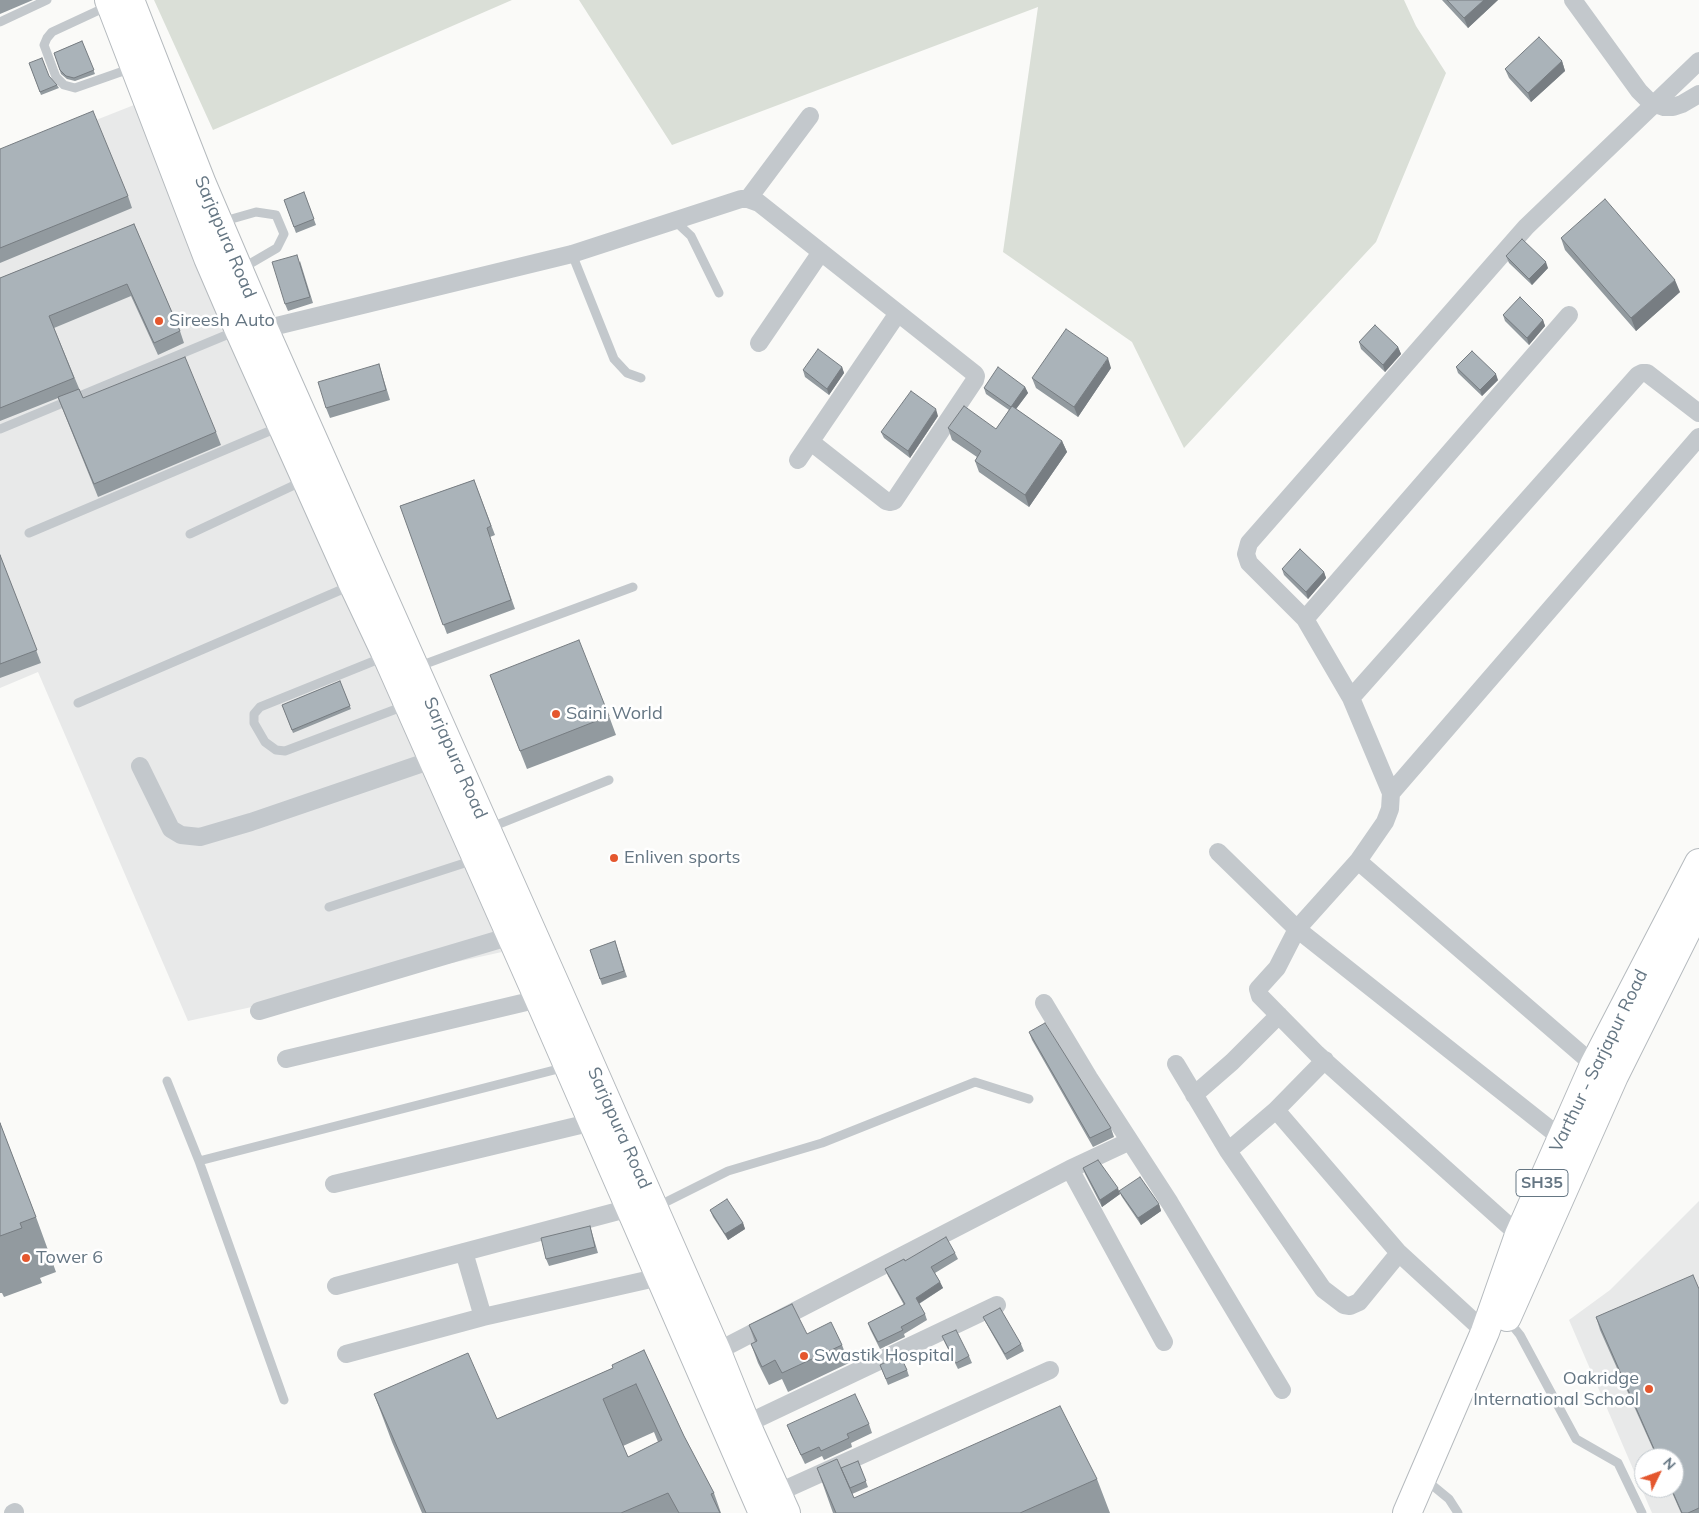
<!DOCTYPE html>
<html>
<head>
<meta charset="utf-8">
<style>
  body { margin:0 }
  #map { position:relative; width:1699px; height:1513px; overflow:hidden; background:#fafaf8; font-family:Mulish,sans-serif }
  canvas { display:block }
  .north { position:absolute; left:1634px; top:1448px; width:50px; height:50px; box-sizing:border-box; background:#fff; border:1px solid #c1c8cd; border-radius:50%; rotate:48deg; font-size:14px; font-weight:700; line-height:20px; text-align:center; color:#657683 }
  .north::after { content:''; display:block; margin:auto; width:18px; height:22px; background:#e4572e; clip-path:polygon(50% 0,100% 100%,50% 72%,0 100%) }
</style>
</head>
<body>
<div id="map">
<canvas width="1699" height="1513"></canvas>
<div class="north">N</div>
</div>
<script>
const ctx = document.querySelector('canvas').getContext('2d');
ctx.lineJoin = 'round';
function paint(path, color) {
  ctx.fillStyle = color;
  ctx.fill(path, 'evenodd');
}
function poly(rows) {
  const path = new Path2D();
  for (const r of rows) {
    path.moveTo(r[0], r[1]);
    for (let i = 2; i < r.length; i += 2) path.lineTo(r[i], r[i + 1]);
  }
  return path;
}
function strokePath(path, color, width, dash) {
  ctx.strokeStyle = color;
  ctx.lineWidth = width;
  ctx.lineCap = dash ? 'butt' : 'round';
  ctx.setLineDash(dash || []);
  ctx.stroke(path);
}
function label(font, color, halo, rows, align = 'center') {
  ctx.font = font + ' Mulish,sans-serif';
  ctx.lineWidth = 5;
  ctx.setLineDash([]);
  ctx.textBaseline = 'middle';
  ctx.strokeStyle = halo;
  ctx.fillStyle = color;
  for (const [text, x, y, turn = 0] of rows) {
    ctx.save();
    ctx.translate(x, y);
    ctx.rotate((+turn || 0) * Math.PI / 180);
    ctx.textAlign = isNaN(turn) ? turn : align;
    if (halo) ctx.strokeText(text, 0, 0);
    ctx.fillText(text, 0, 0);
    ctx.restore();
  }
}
paint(poly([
  [134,105,502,952,188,1021,38,672,0,688,0,158],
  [1699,1201,1699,1513,1652,1513,1569,1320,1610,1290],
  [1644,1458,1674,1458,1674,1488,1644,1488]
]), '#e8e9e9');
paint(poly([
  [154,0,512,0,213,130],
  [579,0,1404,0,1416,26,1446,73,1376,242,1184,448,1132,342,1003,252,1038,7,672,145]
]), '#dadfd7');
const primary = poly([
  [109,0,208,258,239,330,353,584,387,656,539,999,763,1513],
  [130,0,202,184,264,329,556,986,717,1352,746,1424,786,1513],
  [1507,1317,1614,1076,1699,906],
  [1407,1513,1485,1332,1519,1235,1594,1065,1699,863]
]);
strokePath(primary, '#b5babe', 30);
strokePath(poly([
  [108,6,52,32,47,38,44,45,56,77,64,85,75,88,132,68],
  [0,22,47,0],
  [675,221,691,236,719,293],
  [221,222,256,212,276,215,284,234,277,248,241,269],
  [572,254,614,359,627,373,641,378],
  [0,429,236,331],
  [29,533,279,427],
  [190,534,303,481],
  [384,657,260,707,254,714,254,723,265,742,276,750,285,751,407,705],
  [417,667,633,587],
  [78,703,350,586],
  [489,828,609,780],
  [329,907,474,860],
  [167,1081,199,1161,284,1400],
  [199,1161,566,1067],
  [656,1207,728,1171,822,1143,975,1082,1029,1099],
  [1507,1319,1520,1335,1576,1439,1618,1463,1642,1513],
  [1424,1481,1432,1485,1449,1499,1458,1513]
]), '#c3c8cc', 9);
strokePath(poly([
  [1573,0,1639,91,1650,102,1664,107,1673,107,1682,104,1699,94],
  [748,199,810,116],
  [264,329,572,254,741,199,748,199,759,203,975,374,976,376,975,380,894,501,890,502,886,501,811,442],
  [759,343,821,252],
  [798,460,898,313],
  [1305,619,1569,315],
  [1351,698,1638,375,1642,373,1647,373,1699,413],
  [140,766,171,829,181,835,200,837,251,822,432,760],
  [1391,793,1699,437],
  [1218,852,1297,929,1561,1138],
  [1358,861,1385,822,1390,809,1391,793,1351,698,1305,619,1249,563,1246,554,1249,543,1526,227,1699,61],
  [1044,1003,1089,1078,1170,1203,1282,1390],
  [259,1011,511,936],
  [286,1059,539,999],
  [1176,1064,1228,1151,1323,1289,1344,1305,1350,1306,1359,1302,1399,1253,1485,1332],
  [1194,1095,1232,1062,1279,1015],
  [1276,1110,1325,1060],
  [1228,1151,1276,1110,1399,1253],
  [1070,1169,1164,1342],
  [334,1184,593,1122],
  [1519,1235,1317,1054,1260,996,1258,989,1277,968,1297,929,1358,861,1594,1065],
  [464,1252,483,1317],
  [336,1286,630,1208],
  [346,1354,483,1317,660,1277],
  [708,1356,1070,1169,1130,1141],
  [746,1424,997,1305],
  [777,1493,1050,1370],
  [13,1513,15,1512]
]), '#c3c8cc', 18);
strokePath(primary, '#fff', 28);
paint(poly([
  [0,0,33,0,0,14],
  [1442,0,1498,0,1468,28],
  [82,41,95,74,75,81,67,79,61,74,54,53],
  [1562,61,1565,71,1531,102,1509,78,1505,69],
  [29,63,57,85,59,88,41,95],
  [0,149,128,196,132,208,0,263],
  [304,192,316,225,296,233,284,200],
  [134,224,180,331,184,343,158,355,131,296,54,328,83,398,216,432,221,445,98,497,58,398,0,421,0,278],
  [1561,238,1680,292,1636,331,1565,250],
  [1506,256,1548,268,1532,285,1509,263],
  [300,261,313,303,288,311,285,304],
  [1503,315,1543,320,1545,326,1529,345,1505,321],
  [1359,342,1398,347,1401,354,1385,372,1361,349],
  [379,364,390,400,330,418,326,408],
  [842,367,844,373,829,395,805,377,803,370],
  [1456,367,1498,380,1482,396,1458,373],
  [1111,368,1078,417,1036,388,1032,378],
  [1025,387,1028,393,1016,409,1062,441,1067,452,1029,507,979,472,975,461,977,457,952,440,948,428,996,429,1009,410,986,394,984,388],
  [938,416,910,458,884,438,881,432],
  [474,480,495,535,490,537,515,609,447,634,400,506],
  [0,555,41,663,0,678],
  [1282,569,1324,572,1326,578,1308,599,1284,575],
  [490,675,609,716,616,735,527,769],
  [340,681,351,709,293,733,282,705],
  [615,941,627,977,602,985,590,950],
  [1029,1032,1111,1128,1114,1137,1093,1147,1032,1040],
  [0,1123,36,1217,56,1272,40,1278,42,1283,4,1297,2,1293,0,1293],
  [1083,1168,1120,1194,1102,1207,1085,1174],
  [1119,1191,1159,1204,1161,1211,1141,1225,1122,1197],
  [710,1210,743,1223,745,1229,728,1240,713,1217],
  [590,1226,598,1253,549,1266,546,1259],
  [955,1253,958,1259,935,1273,940,1282,943,1288,919,1304,925,1314,927,1320,904,1334,905,1337,880,1349,870,1329,868,1323,904,1305,888,1276,885,1269],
  [1699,1289,1699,1513,1681,1513,1670,1488,1674,1488,1674,1458,1657,1458,1600,1330,1596,1317],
  [983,1317,1021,1344,1024,1351,1007,1360,986,1323],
  [749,1325,807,1334,842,1345,849,1363,788,1392,782,1379,769,1385,758,1363,751,1344,755,1342],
  [942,1336,969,1356,972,1363,958,1369,945,1343],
  [644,1350,684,1436,714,1493,721,1513,422,1513,392,1442,374,1394,497,1419,613,1368],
  [654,1432,658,1442,628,1457,623,1446],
  [880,1365,907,1370,909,1376,888,1385],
  [869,1424,872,1433,851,1443,852,1447,824,1460,822,1456,805,1464,791,1435,787,1425],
  [858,1461,868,1487,852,1494,854,1498,1097,1479,1110,1513,833,1513,817,1468,841,1468]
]), '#929a9f');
paint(poly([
  [1484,0,1498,0,1468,28,1464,18],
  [1562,61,1565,71,1531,102,1528,93],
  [1546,262,1548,268,1532,285,1529,279],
  [1675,280,1680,292,1636,331,1631,318],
  [1543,320,1545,326,1529,345,1527,338],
  [1398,347,1401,354,1385,372,1383,365],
  [1108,358,1111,368,1078,417,1074,407],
  [842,367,844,373,829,395,827,389],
  [1496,374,1498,380,1482,396,1480,390],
  [1025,387,1028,393,1013,413,1011,407],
  [936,409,938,416,910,458,908,451],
  [1062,441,1067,452,1029,507,1025,495],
  [1324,572,1326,578,1308,599,1306,592],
  [1118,1188,1120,1194,1102,1207,1100,1200],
  [1159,1204,1161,1211,1141,1225,1138,1218],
  [743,1223,745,1229,728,1240,725,1234],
  [940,1282,943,1288,918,1304,916,1298]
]), '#777d82');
const building = poly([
  [1447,0,1484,0,1464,18,1447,0],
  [1539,37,1562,61,1528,93,1505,69,1539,37],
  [82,41,94,70,74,78,66,76,60,70,54,53,82,41],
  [42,58,49,76,57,85,40,92,29,63,42,58],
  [93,111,128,196,0,248,0,149,93,111],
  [304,192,314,219,294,227,284,200,304,192],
  [1605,199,1675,280,1631,318,1561,238,1605,199],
  [134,224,180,331,154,343,127,284,49,316,74,378,0,408,0,278,134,224],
  [1522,239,1546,262,1529,279,1506,256,1522,239],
  [297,255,310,297,285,304,272,262,297,255],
  [1520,297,1543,320,1527,338,1503,315,1520,297],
  [1375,325,1398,347,1383,365,1359,342,1375,325],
  [1066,329,1108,358,1074,407,1032,378,1066,329],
  [818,349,842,367,827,389,803,370,818,349],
  [1472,351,1496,374,1480,390,1456,367,1472,351],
  [185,357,216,432,94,484,58,397,79,389,83,398,185,357],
  [379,364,386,390,326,408,318,382,379,364],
  [998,367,1025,387,1011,407,984,388,998,367],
  [911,391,936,409,908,451,881,432,911,391],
  [964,406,996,429,1012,406,1062,441,1025,495,975,461,981,451,948,428,964,406],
  [474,480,491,526,487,528,511,600,443,625,400,506,474,480],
  [1300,549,1324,572,1306,592,1282,569,1300,549],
  [0,555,37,650,0,664,0,555],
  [579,640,609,716,520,751,490,675,579,640],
  [340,681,350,706,292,730,282,705,340,681],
  [615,941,624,971,600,979,590,950,615,941],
  [1045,1023,1111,1128,1090,1138,1029,1032,1045,1023],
  [0,1123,36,1217,20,1223,22,1228,0,1236,0,1123],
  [1098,1160,1118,1188,1100,1200,1083,1168,1098,1160],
  [1140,1177,1159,1204,1138,1218,1119,1191,1140,1177],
  [727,1199,743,1223,725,1234,710,1210,727,1199],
  [590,1226,595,1247,546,1259,541,1238,590,1226],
  [946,1237,955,1253,931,1267,940,1282,916,1298,925,1314,901,1327,903,1330,878,1342,868,1323,905,1304,885,1269,904,1259,905,1261,946,1237],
  [1693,1275,1699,1289,1699,1508,1688,1513,1682,1513,1671,1488,1674,1488,1674,1458,1658,1458,1596,1317,1693,1275],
  [792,1304,807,1334,831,1322,842,1345,782,1373,775,1360,762,1367,751,1344,757,1341,749,1325,792,1304],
  [1000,1308,1021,1344,1005,1354,983,1317,1000,1308],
  [956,1330,969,1356,956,1363,942,1336,956,1330],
  [644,1350,684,1436,714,1493,711,1494,720,1513,679,1513,668,1493,621,1513,426,1513,374,1394,468,1353,497,1419,613,1368,612,1365,644,1350],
  [636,1384,662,1440,628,1457,603,1399,636,1384],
  [900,1355,907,1370,886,1379,880,1365,900,1355],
  [855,1394,869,1424,847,1434,849,1438,821,1451,819,1447,801,1455,787,1425,855,1394],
  [1060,1406,1097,1479,1020,1513,836,1513,817,1468,837,1459,854,1498,1060,1406],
  [858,1461,866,1481,850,1488,841,1468,858,1461]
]);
paint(building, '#aab3b9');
strokePath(building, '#777d82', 1);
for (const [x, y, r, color] of [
  [159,321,5,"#e4572e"],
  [556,714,5,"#e4572e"],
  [614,858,5,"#e4572e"],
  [26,1258,5,"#e4572e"],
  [804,1356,5,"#e4572e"],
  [1649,1389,5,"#e4572e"]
]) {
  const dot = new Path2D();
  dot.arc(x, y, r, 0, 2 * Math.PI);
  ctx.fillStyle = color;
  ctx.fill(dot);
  strokePath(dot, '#fff', 2);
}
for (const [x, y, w] of [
  [1542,1183,52]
]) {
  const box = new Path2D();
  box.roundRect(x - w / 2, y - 13.5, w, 27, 4);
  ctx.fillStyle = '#fff';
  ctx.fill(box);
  strokePath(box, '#657683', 1);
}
label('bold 16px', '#657683', null, [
  ["SH35",1542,1183]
]);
label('18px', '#657683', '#fff', [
  ["Sarjapura Road",225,237,67],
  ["Sarjapura Road",455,758,66],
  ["Varthur - Sarjapur Road",1599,1061,-64],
  ["Sarjapura Road",619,1128,66]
]);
label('18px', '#657683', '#fff', [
  ["Sireesh Auto",169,321],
  ["Saini World",566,714],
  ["Enliven sports",624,858],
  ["Tower 6",36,1258],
  ["Swastik Hospital",814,1356],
  ["Oakridge",1639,1379,"right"],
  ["International School",1639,1400,"right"]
], 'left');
</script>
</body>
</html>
